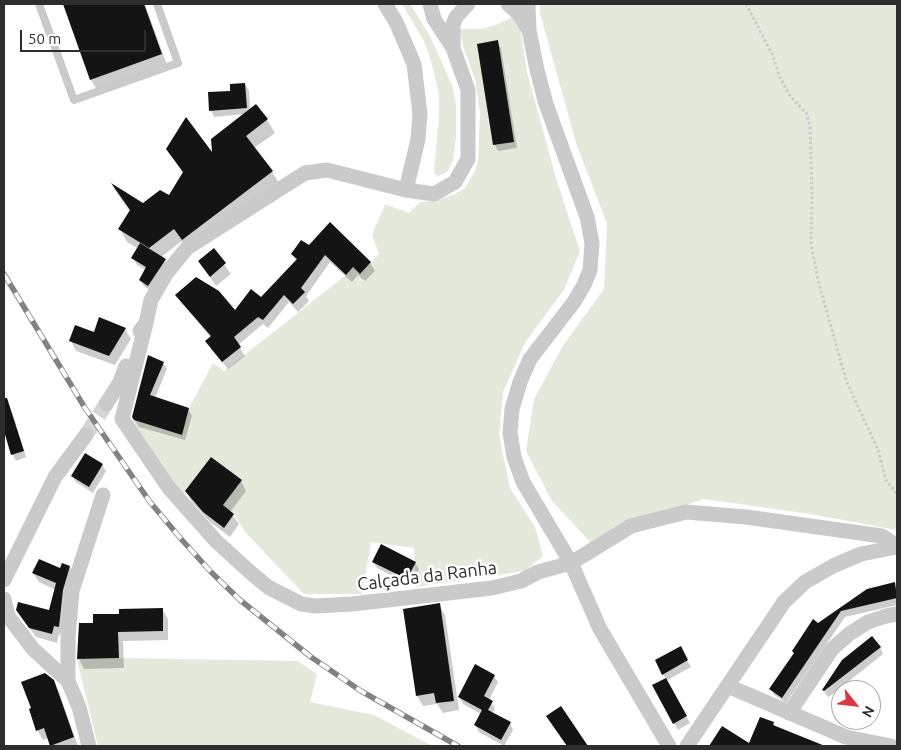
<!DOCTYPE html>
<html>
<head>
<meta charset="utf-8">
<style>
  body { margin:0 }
  #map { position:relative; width:901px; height:750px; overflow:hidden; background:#fff; font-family:Ubuntu,sans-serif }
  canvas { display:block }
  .frame { position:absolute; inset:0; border:5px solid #2d2d2d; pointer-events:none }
  .north { position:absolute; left:831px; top:680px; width:50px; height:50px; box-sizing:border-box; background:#fff; border:1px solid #ababab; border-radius:50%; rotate:119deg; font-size:14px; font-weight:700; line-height:20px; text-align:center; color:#2d2d2d }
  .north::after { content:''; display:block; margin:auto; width:18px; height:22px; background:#d93a42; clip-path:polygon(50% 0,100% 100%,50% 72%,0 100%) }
  .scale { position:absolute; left:20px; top:30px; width:126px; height:22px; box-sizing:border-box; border:2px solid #2d2d2d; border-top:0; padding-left:6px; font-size:15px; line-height:18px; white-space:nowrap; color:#2d2d2d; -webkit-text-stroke:4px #fff; paint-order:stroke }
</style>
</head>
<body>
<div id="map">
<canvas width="901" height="750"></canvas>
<div class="frame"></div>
<div class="north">N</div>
<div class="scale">50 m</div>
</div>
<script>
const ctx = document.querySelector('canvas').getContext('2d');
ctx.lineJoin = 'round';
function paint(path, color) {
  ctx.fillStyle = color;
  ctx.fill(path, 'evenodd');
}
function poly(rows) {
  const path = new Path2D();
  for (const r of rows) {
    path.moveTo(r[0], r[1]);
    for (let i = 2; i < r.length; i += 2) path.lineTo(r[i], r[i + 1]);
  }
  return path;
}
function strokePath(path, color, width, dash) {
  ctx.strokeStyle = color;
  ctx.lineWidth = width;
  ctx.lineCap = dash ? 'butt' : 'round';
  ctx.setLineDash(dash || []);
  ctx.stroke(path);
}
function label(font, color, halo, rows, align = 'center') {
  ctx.font = font + ' Ubuntu,sans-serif';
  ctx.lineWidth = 5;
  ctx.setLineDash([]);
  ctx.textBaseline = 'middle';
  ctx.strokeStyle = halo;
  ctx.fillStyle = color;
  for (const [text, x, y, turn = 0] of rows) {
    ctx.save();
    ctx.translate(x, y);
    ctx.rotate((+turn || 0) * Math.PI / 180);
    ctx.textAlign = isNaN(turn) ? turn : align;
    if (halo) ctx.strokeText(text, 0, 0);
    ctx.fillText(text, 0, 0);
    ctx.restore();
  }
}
paint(poly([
  [402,4,410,4,429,34,452,85,456,104,456,137,453,161,447,172,439,176,435,174,434,171,439,116,439,95,431,61,424,41],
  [540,4,897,4,897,530,810,514,704,499,617,529,591,543,552,501,526,451,534,399,562,347,604,289,607,224,576,143,540,13],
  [514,16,520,27,527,72,556,178,580,251,564,290,526,341,503,392,499,435,510,488,535,527,543,556,525,571,416,587,414,548,371,542,362,594,304,594,245,532,234,514,223,505,241,480,211,457,181,496,126,418,182,434,189,408,213,363,224,371,346,275,353,267,360,274,379,254,372,235,385,204,409,213,420,202,435,201,455,194,465,188,475,171,478,161,480,113,475,79,464,49,459,31,461,29,482,29,498,24],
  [119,658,298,661,317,674,310,702,374,715,432,746,98,746,77,659]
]), '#e3eadc');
paint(poly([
  [64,4,145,4,168,68,99,93,91,80],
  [497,42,501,48,517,148,498,151,495,145],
  [245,84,249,91,250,110,267,120,275,133,254,148,272,172,280,185,190,253,182,241,161,257,165,260,169,266,152,292,144,286,140,280,146,270,137,265,133,258,139,249,127,242,120,229,130,212,113,187,143,204,170,197,184,174,167,149,214,156,245,114,214,117,211,110,232,92],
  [330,224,370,263,375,271,365,281,358,275,352,282,330,262,306,296,309,301,298,312,289,302,268,328,263,324,238,345,245,356,228,369,211,349,211,338,182,303,177,295,235,311,261,299,297,262,292,254,309,246],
  [213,249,231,274,216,286,199,261],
  [125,329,131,339,115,365,76,351,71,341,94,333],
  [163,363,167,369,155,398,188,409,192,416,185,440,139,427,133,417],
  [8,406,12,412,26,457,16,461,12,454,4,427,4,407],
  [102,465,106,471,93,493,76,482,72,476],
  [241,481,246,491,230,512,239,524,230,537,210,522,192,502,186,492],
  [373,562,415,563,419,569,411,585,377,568],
  [70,567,75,576,64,635,59,634,57,643,36,637,23,619,50,612,56,590,39,582,33,573],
  [894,584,897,590,897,605,845,617,786,703,774,695,771,689,818,624,868,590],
  [439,605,445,615,459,710,443,713,437,704,423,706,417,696,404,610],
  [162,609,168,619,168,640,123,641,124,668,84,669,79,659,80,624,94,624,121,615],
  [880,647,883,654,829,697,827,696,824,690],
  [680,648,691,667,666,681,690,723,678,730,654,686,666,679,656,661],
  [494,676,498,682,489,700,495,708,492,714,510,723,513,730,504,746,479,732,475,725,481,714,463,704,459,697],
  [53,681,59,692,78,746,52,746,48,738,43,740,37,730],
  [761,718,774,723,776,727,818,744,819,746,772,746,765,743]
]), '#0003');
paint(poly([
  [63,4,144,4,162,54,90,80],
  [498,40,514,142,493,145,477,44],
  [245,83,247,108,209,111,208,92,230,91,230,84],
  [256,104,268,119,246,136,273,171,182,240,174,229,149,248,118,229,130,210,111,183,143,203,160,190,169,195,183,172,166,149,186,117,212,152,211,139],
  [330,222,371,262,360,274,353,267,346,275,325,255,301,288,305,292,293,304,284,295,263,320,258,317,234,337,241,347,222,362,205,341,211,336,175,295,196,277,219,291,235,310,251,289,261,297,297,259,291,254,301,240,309,245],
  [140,243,166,259,148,286,139,280,146,267,131,258],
  [214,248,226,263,210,277,198,261],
  [99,317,126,328,109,356,69,341,75,325,94,332],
  [148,355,164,362,150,395,189,408,182,435,134,420,132,417],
  [4,398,7,398,24,451,11,455,4,431],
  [85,453,103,464,89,487,71,476],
  [211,457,242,480,223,505,234,514,224,528,203,512,185,491],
  [381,544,416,562,407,579,372,562],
  [39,559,60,568,62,563,70,566,63,590,59,627,54,626,52,634,29,628,16,610,18,602,49,610,56,583,32,573],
  [895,582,897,598,841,611,782,698,769,689,794,653,792,651,813,619,818,623,867,589],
  [440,603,454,701,436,703,434,693,416,696,403,609],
  [163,608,163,631,118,632,119,658,77,659,79,623,93,623,93,614,119,614,119,609],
  [872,636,881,647,824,691,822,690,842,660],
  [681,646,688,660,662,675,655,660],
  [475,664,495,675,484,696,493,701,488,710,511,722,501,740,474,725,482,710,458,697],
  [45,673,54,680,74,737,50,746,44,728,36,731,29,709,31,708,21,682],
  [666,678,687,716,673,724,652,685],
  [561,706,588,746,567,746,546,716],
  [760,717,774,722,773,725,825,746,709,746,722,726,749,743]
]), '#141414');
strokePath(poly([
  [86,435,106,404]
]), '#d5d5d5', 15, [15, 8]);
strokePath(poly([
  [746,4,772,54,780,78,791,97,806,113,810,125,812,197,811,244,818,280,846,380,878,450,886,480,897,494]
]), '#cacaca', 3, [2.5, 2.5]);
strokePath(poly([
  [39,4,74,100,178,63,157,4]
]), '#cacaca', 8);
strokePath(poly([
  [385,4,396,22,414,64,420,114,418,139,406,190],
  [508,4,519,14,529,30],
  [528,4,529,30,537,70,546,104,587,217,592,243,590,270,584,285,574,302,530,359,520,382,512,409,510,433,514,457,523,482,571,563,600,629,669,746],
  [453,48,453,25,456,17,468,4],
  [146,323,122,419,169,488,216,541,250,572,268,587,301,604,316,606,352,604,492,588,521,581,538,572,571,563,631,526,686,512,746,517,882,536,897,546],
  [140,331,146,323,151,300,166,274,187,248,305,173,327,170,406,190,434,194,455,182,468,159,468,90,453,48,434,19,430,4],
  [106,404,120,382,126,366],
  [4,580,55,477,86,435],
  [4,599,8,616,33,649,68,681,79,707,89,746],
  [68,681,68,637,72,591,103,495],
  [728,686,846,737,891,746],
  [789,713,832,649,849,634,868,622,886,616,897,614],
  [687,746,784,602,805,582,833,566,861,554,897,547]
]), '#cacaca', 15);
const rail = poly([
  [4,274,85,408,150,502,182,540,212,573,240,600,311,657,361,691,458,746]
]);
strokePath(rail, '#828282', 5.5);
strokePath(rail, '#fff', 4, [11]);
label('18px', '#2d2d2d', '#fff', [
  ["Calçada da Ranha",427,576,-7]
]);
</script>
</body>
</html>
